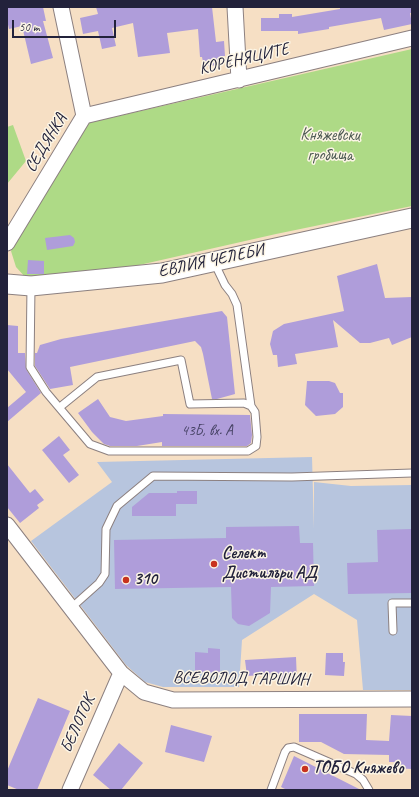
<!DOCTYPE html>
<html>
<head>
<meta charset="utf-8">
<style>
  body { margin:0 }
  #map { position:relative; width:419px; height:797px; overflow:hidden; background:#f6dfc4; font-family:Caveat,sans-serif }
  canvas { display:block }
  .frame { position:absolute; inset:0; border:8px solid #22223b; pointer-events:none }
  .scale { position:absolute; left:12px; top:20px; width:104px; height:18px; box-sizing:border-box; border:2px solid #22223b; border-top:0; padding-left:5px; font-size:12px; line-height:14px; white-space:nowrap; color:#22223b; -webkit-text-stroke:3px #fcf5e5; paint-order:stroke }
</style>
</head>
<body>
<div id="map">
<canvas width="419" height="797"></canvas>
<div class="frame"></div>
<div class="scale">50 m</div>
</div>
<script>
const ctx = document.querySelector('canvas').getContext('2d');
ctx.lineJoin = 'round';
function paint(path, color) {
  ctx.fillStyle = color;
  ctx.fill(path, 'evenodd');
}
function poly(rows) {
  const path = new Path2D();
  for (const r of rows) {
    path.moveTo(r[0], r[1]);
    for (let i = 2; i < r.length; i += 2) path.lineTo(r[i], r[i + 1]);
  }
  return path;
}
function strokePath(path, color, width, dash) {
  ctx.strokeStyle = color;
  ctx.lineWidth = width;
  ctx.lineCap = dash ? 'butt' : 'round';
  ctx.setLineDash(dash || []);
  ctx.stroke(path);
}
function label(font, color, halo, rows, align = 'center') {
  ctx.font = font + ' Caveat,sans-serif';
  ctx.lineWidth = 3;
  ctx.setLineDash([]);
  ctx.textBaseline = 'middle';
  ctx.strokeStyle = halo;
  ctx.fillStyle = color;
  for (const [text, x, y, turn = 0] of rows) {
    ctx.save();
    ctx.translate(x, y);
    ctx.rotate((+turn || 0) * Math.PI / 180);
    ctx.textAlign = isNaN(turn) ? turn : align;
    if (halo) ctx.strokeText(text, 0, 0);
    ctx.fillText(text, 0, 0);
    ctx.restore();
  }
}
paint(poly([
  [312,457,314,529,314,482,351,486,412,485,412,690,363,690,357,620,314,594,242,640,239,687,163,687,145,682,126,665,31,541,112,482,97,462]
]), '#b7c5de');
paint(poly([
  [412,49,412,206,276,234,126,268,26,278,16,267,11,251,88,123],
  [13,125,26,161,7,184,7,127]
]), '#aeda86');
paint(poly([
  [7,7,43,7,46,21,43,21,53,58,31,64,22,26,9,29,7,20],
  [96,7,212,7,216,42,224,41,225,56,223,56,223,61,219,61,220,65,208,66,208,62,203,62,202,57,200,57,198,29,167,33,170,53,138,57,133,23,112,28,116,46,102,49,98,31,83,34,80,18,98,14],
  [340,7,411,7,411,13,410,13,412,24,384,30,381,18,329,27,329,29,298,34,298,31,261,31,261,18,279,18,279,14,292,14,292,17,340,9],
  [70,235,74,238,75,242,73,246,47,250,45,238],
  [28,260,44,261,44,274,27,274],
  [377,264,385,298,412,297,412,337,392,345,389,338,370,343,360,343,333,320,338,347,295,354,297,364,278,367,277,355,273,355,270,344,273,331,284,324,344,311,337,276],
  [222,311,227,317,235,394,217,399,212,399,203,354,201,347,195,341,70,367,73,385,50,389,35,366,35,353,37,353,40,345,61,339],
  [7,325,18,326,18,353,25,353,26,369,41,393,7,422,7,408,26,392,7,369],
  [307,381,329,381,335,383,340,393,343,393,343,407,335,414,316,416,305,405],
  [98,399,110,417,126,421,163,416,163,414,250,415,252,435,251,443,247,446,162,446,162,442,137,446,110,446,104,444,92,432,78,413],
  [59,436,70,450,63,455,79,475,69,483,42,450],
  [7,464,30,493,35,489,44,500,37,505,39,508,20,523,7,507],
  [177,491,197,491,197,504,176,504,176,516,132,516,132,507,149,493,177,493],
  [299,526,300,543,313,543,314,586,271,587,270,613,249,626,238,624,232,618,231,587,115,589,114,540,226,538,226,527],
  [412,529,412,593,348,594,347,563,378,562,377,530],
  [208,648,220,649,220,673,195,672,195,652,208,653],
  [326,653,343,653,343,662,345,662,344,676,325,675],
  [296,657,297,682,277,684,276,674,247,676,245,660],
  [38,698,70,711,37,790,19,790,7,785,7,771],
  [299,714,367,714,366,740,389,741,391,715,412,716,412,769,393,768,394,762,389,762,389,755,344,754,321,742,299,742],
  [171,725,212,736,204,762,165,752],
  [119,743,143,763,121,790,111,790,93,775],
  [294,756,361,790,287,790,281,787]
]), '#af9dda');
const service = poly([
  [214,262,225,285,232,294,237,305,251,406],
  [31,286,30,367,46,392,90,444,109,451,248,451,256,446,257,437,255,412,251,406,244,403,190,404,181,360,97,377,60,407],
  [71,608,99,583,105,574,106,529,117,506,153,476,292,477,412,473],
  [393,631,392,603,412,603],
  [271,790,285,752,288,748,294,747,356,774,363,780,369,790]
]);
const minor = poly([
  [235,7,239,80],
  [84,116,412,38],
  [7,243,84,116,61,7],
  [7,525,121,673,144,692,173,700,412,699],
  [70,790,121,673]
]);
const tertiary = poly([
  [7,284,31,286,162,273,412,218]
]);
strokePath(service, '#8c8080', 9);
strokePath(minor, '#8c8080', 17);
strokePath(tertiary, '#8c8080', 21);
strokePath(service, '#fff', 7);
strokePath(minor, '#fff', 15);
strokePath(tertiary, '#fff', 19);
for (const [x, y, r, color] of [
  [214,564,4,"#c8321e"],
  [126,580,4,"#c8321e"],
  [305,769,4,"#c8321e"]
]) {
  const dot = new Path2D();
  dot.arc(x, y, r, 0, 2 * Math.PI);
  ctx.fillStyle = color;
  ctx.fill(dot);
  strokePath(dot, '#fcf5e5', 1.5);
}
label('15px', '#454163', null, [
  ["43Б, вх. А",207,431]
]);
label('17px', '#22223b', '#fcf5e5', [
  ["КОРЕНЯЦИТЕ",244,59,-13],
  ["СЕДЯНКА",46,143,-59],
  ["ЕВЛИЯ ЧЕЛЕБИ",211,261,-12],
  ["ВСЕВОЛОД ГАРШИН",241,679,1],
  ["БЕЛОТОК",78,724,-66]
]);
label('17px', '#4c5952', '#fcf5e5', [
  ["Княжевски",330,136],
  ["гробища",330,156]
]);
label('bold 17px', '#22223b', '#fcf5e5', [
  ["Селект",222,554],
  ["Дистилъри АД",222,574],
  ["310",134,580],
  ["ТОБО Княжево",313,769]
], 'left');
</script>
</body>
</html>
